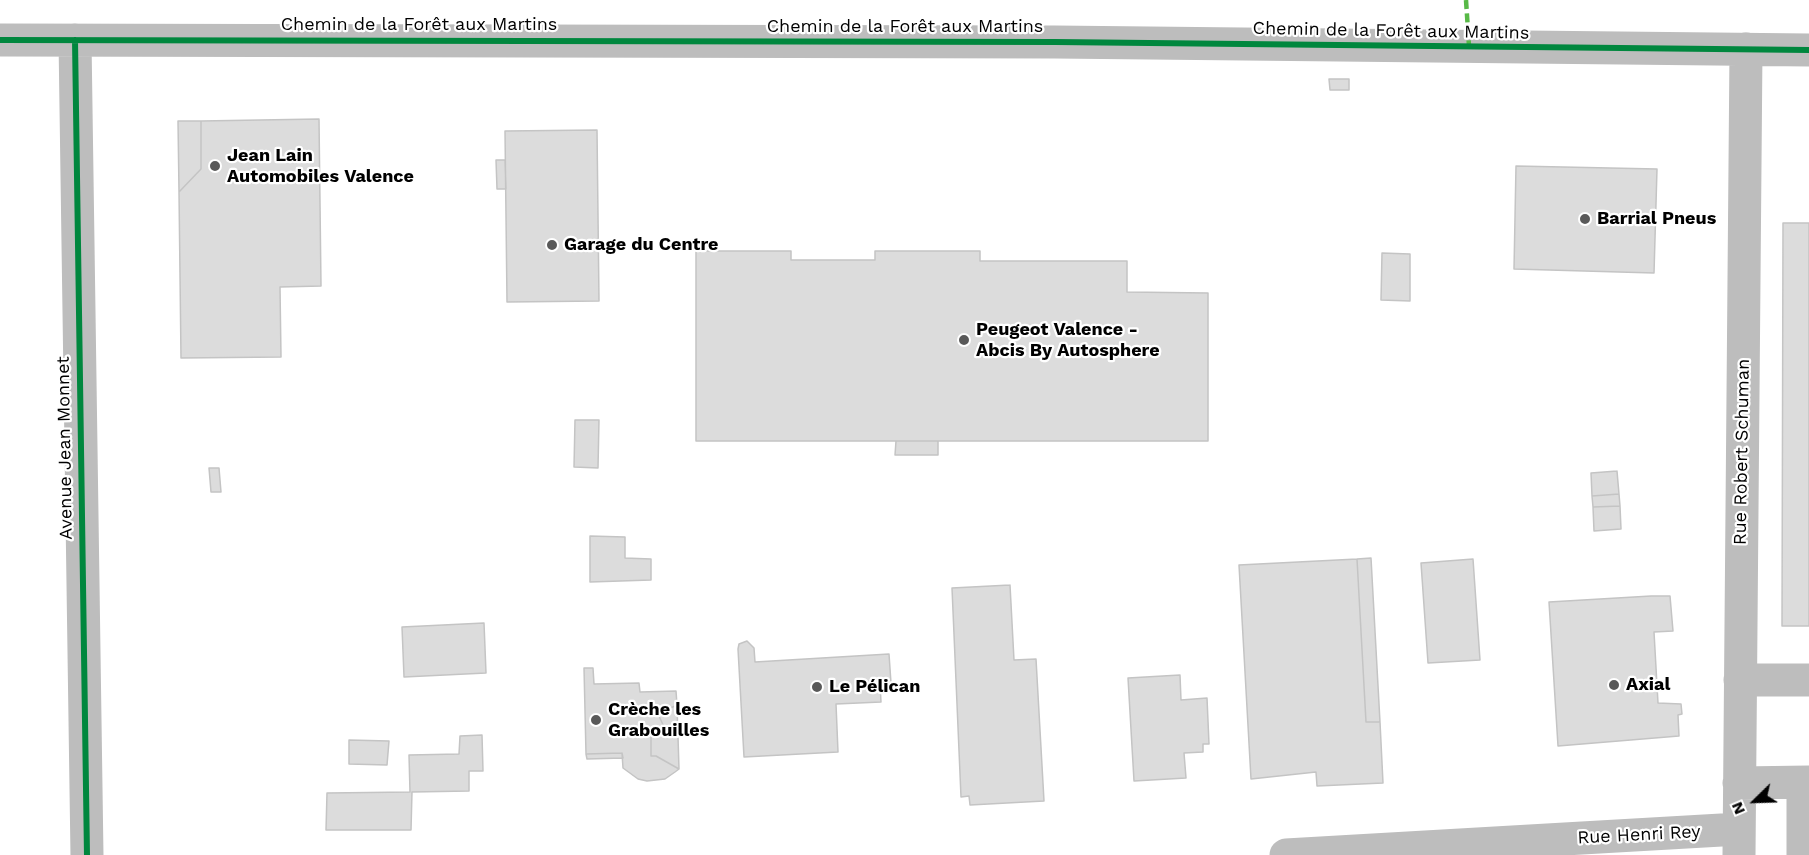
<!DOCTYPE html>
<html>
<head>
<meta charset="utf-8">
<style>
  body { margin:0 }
  #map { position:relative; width:1809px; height:855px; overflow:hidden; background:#fff; font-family:"Work Sans",sans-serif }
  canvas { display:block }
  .north { position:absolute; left:1725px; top:771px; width:60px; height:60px; -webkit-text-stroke:4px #fff; paint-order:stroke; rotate:247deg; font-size:16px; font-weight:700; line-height:24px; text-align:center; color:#000 }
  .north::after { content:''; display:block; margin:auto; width:21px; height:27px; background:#000; clip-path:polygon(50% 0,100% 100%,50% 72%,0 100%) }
</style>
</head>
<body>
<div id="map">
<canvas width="1809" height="855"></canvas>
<div class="north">N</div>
</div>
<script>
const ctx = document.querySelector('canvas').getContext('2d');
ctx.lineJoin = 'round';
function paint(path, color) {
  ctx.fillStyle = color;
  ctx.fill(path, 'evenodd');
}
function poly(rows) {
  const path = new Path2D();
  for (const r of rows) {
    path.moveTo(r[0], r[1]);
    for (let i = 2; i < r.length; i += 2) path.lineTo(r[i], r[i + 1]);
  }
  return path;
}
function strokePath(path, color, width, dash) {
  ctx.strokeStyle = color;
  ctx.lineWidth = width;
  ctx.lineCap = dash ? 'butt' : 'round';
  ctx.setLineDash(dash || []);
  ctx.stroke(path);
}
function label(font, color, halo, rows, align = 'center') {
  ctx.font = font + ' "Work Sans",sans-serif';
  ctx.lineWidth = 4.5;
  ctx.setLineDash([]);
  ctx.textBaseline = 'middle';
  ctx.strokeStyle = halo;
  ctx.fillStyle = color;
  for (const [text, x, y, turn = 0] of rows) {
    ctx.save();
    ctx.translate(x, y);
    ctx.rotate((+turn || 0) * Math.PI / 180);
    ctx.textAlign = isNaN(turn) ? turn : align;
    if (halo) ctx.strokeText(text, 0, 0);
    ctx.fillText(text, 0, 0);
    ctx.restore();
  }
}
const building = poly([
  [1329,79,1349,79,1349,90,1330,90,1329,79],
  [319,119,321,286,280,287,281,357,181,358,179,192,201,169,201,121,319,119],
  [178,121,201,121,201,169,179,192,178,121],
  [597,130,599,301,507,302,505,131,597,130],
  [496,160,505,160,506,189,497,189,496,160],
  [1516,166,1657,169,1654,273,1514,269,1516,166],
  [1783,223,1809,223,1809,626,1782,626,1783,223],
  [696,251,791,251,791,260,875,260,875,251,980,251,980,261,1127,261,1127,292,1208,293,1208,441,696,441,696,251],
  [1382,253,1410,254,1410,301,1381,300,1382,253],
  [575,420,599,420,598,468,574,467,575,420],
  [896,441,938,441,938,455,895,455,896,441],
  [209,468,219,468,221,492,211,492,209,468],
  [1617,471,1619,494,1592,496,1591,473,1617,471],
  [1619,494,1620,506,1593,507,1592,496,1619,494],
  [1620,506,1621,529,1594,531,1593,507,1620,506],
  [590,536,625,537,625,558,651,559,651,580,590,582,590,536],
  [1371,558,1380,722,1366,722,1357,559,1371,558],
  [1357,559,1366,722,1380,722,1383,783,1317,786,1316,772,1251,779,1239,565,1357,559],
  [1473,559,1480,660,1428,663,1421,563,1473,559],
  [1010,585,1014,660,1036,659,1044,801,970,805,969,796,961,797,952,588,1010,585],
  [1651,596,1670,596,1673,631,1654,632,1658,703,1681,704,1682,714,1678,715,1679,736,1558,746,1549,602,1651,596],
  [484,623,486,673,404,677,402,627,484,623],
  [747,641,754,648,755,662,889,654,891,683,880,683,881,702,836,704,838,752,744,757,738,649,739,644,747,641],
  [584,668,593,668,594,684,639,683,640,692,676,691,677,705,658,714,665,729,651,736,651,756,656,756,679,769,675,772,665,779,647,781,638,779,623,768,622,753,586,754,584,668],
  [1180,675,1181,700,1207,698,1209,744,1203,744,1203,752,1184,753,1186,778,1134,781,1128,678,1180,675],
  [677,705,679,769,656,756,651,756,651,736,665,729,658,714,677,705],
  [482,735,483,771,469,771,469,791,412,792,411,830,326,830,327,793,410,792,409,755,459,754,460,736,482,735],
  [349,740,389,741,387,765,349,764,349,740],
  [622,753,623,758,587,759,586,754,622,753]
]);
paint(building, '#dcdcdc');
strokePath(building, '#c4c4c4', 1.5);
strokePath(poly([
  [0,40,1055,42,1809,50],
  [75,40,87,855],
  [1740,680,1809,680],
  [1739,783,1809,782],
  [1803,783,1803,855],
  [1286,855,1739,829],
  [1739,855,1746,49]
]), '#bdbdbd', 33);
strokePath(poly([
  [1466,0,1469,46]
]), '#58b947', 4.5, [9, 4.5]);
strokePath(poly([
  [0,40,1055,42,1809,50],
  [75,40,87,855]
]), '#00873e', 6);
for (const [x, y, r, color] of [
  [215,166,6,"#595959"],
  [1585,219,6,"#595959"],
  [552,245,6,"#595959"],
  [964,340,6,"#595959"],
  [1614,685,6,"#595959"],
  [817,687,6,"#595959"],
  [596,720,6,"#595959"]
]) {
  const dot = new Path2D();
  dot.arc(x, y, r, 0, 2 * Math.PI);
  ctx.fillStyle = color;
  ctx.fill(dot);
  strokePath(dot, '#fff', 2);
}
label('18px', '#000', '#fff', [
  ["Chemin de la Forêt aux Martins",419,25],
  ["Chemin de la Forêt aux Martins",905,27],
  ["Chemin de la Forêt aux Martins",1391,31,1],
  ["Avenue Jean Monnet",65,448,-91],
  ["Rue Robert Schuman",1742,452,-89],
  ["Rue Henri Rey",1639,835,-3]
]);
label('bold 18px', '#000', '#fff', [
  ["Jean Lain",227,156],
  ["Automobiles Valence",227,177],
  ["Barrial Pneus",1597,219],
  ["Garage du Centre",564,245],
  ["Peugeot Valence -",976,330],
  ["Abcis By Autosphere",976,351],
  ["Axial",1626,685],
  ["Le Pélican",829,687],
  ["Crèche les",608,710],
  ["Grabouilles",608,731]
], 'left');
</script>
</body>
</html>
